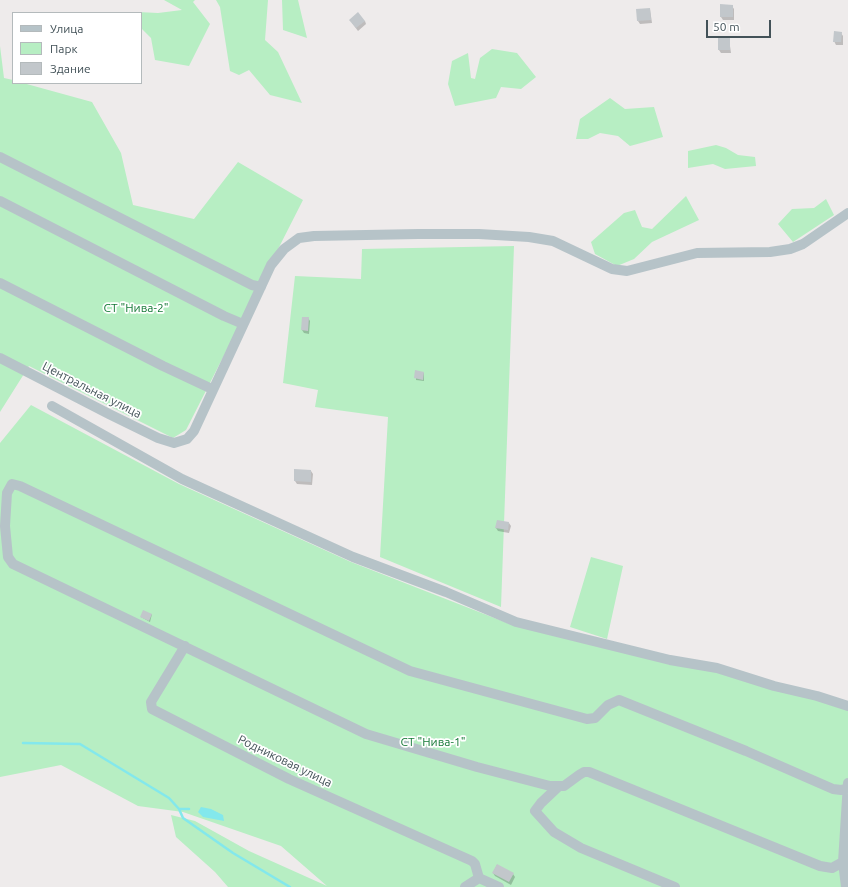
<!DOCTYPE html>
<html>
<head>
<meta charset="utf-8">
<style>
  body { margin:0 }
  #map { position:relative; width:848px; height:887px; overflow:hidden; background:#eeebeb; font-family:Ubuntu,sans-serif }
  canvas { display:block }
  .legend { position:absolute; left:12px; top:12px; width:130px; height:72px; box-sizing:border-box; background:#fff; border:1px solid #b4babc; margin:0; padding:5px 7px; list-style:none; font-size:12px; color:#435258 }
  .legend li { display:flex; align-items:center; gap:8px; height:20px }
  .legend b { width:20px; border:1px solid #b4babc }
  .scale { position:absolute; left:706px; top:20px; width:65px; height:18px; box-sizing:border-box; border:2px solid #435258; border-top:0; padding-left:5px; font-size:12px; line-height:14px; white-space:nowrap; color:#435258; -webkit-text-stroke:3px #fff; paint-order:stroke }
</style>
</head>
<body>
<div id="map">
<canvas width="848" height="887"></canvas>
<ul class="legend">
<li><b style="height:5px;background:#b6c3c8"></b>Улица</li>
<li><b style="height:11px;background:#b7eec3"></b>Парк</li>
<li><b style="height:11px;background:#c2c7cb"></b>Здание</li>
</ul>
<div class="scale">50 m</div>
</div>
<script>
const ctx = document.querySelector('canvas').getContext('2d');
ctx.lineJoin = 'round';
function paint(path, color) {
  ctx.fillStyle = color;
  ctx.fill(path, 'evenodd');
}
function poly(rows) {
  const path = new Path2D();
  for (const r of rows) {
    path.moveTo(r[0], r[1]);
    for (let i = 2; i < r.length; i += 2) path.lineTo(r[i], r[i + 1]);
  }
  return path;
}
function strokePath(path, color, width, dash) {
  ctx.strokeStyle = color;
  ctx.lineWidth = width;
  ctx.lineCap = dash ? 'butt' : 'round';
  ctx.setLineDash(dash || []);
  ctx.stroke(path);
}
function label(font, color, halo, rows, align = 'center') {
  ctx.font = font + ' Ubuntu,sans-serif';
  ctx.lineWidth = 3.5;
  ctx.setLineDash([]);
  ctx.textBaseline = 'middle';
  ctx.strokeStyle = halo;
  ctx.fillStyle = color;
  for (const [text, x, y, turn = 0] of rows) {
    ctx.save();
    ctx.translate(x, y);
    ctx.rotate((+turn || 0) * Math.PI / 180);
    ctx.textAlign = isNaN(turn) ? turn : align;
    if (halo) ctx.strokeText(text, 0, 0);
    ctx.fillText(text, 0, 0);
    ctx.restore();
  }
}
paint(poly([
  [164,0,195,0,193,2,210,24,189,66,155,60,151,38,141,28,141,13,138,12,158,13,182,10],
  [216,0,268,0,265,40,278,52,302,103,270,95,249,70,239,75,230,71,220,7],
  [282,0,298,0,307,38,283,30],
  [0,46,4,78,13,80,13,83,23,83,92,102,121,153,133,205,194,219,238,162,303,200,186,430,173,438,29,366,0,412],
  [492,49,517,53,536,77,521,89,501,87,496,98,455,106,448,84,452,61,468,53,471,78,475,79,480,58],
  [610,98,625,109,654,107,663,137,630,146,618,136,600,133,588,139,576,139,580,119],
  [716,145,726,148,738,155,755,157,756,166,725,169,713,164,688,168,688,151],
  [686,196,699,220,652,242,634,259,617,266,595,254,591,242,624,213,635,210,642,227,652,229],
  [826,199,834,215,793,242,778,224,792,209,814,208],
  [514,246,501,607,380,557,388,417,315,407,318,390,283,383,295,276,361,279,362,249],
  [31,405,179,484,351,562,515,626,713,671,848,709,848,887,228,887,215,872,176,837,171,815,195,821,249,851,327,886,281,846,183,812,138,806,61,765,0,777,0,443],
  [591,557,623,566,607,639,570,627]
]), '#b7eec3');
paint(poly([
  [201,807,211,809,223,815,224,821,203,817,198,812]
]), '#83e8ec');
paint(poly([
  [732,6,734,9,734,20,723,20,721,17],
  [650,9,652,23,640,24,638,21],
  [365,21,366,24,358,31,352,23],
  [841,33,843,36,843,45,836,45,834,41],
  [729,39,731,53,721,53,719,50],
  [308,318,310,321,309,334,304,333,302,330],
  [416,371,424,373,424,381,416,380],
  [311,471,313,474,312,485,297,484,295,481],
  [509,523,511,526,509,533,498,531,496,528],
  [152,614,150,622,141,617],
  [497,865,513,874,515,877,511,885,495,876,493,873]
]), '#0003');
strokePath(poly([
  [23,743,80,744,169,798,179,809,183,818,233,853,290,887],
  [179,809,189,809]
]), '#83e8ec', 2.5);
paint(poly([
  [720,4,733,5,733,17,720,17],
  [650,8,651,20,637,21,636,9],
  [358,12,365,21,356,28,349,20],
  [834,31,842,32,841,42,833,42],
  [718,38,730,38,730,50,718,50],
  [302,317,309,317,308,331,301,330],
  [415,370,424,372,423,380,414,378],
  [294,469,311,470,311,482,294,481],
  [497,520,509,522,508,530,495,528],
  [143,610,152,614,149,621,140,617],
  [497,864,514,873,509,882,492,873]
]), '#c2c7cb');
strokePath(poly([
  [0,157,252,285,261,287],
  [0,201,224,316,243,324],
  [0,283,163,366,212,389],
  [0,358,109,414,158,438,174,443,187,439,194,431,271,265,284,249,299,238,314,236,418,234,479,234,529,237,553,241,612,269,627,271,697,253,770,252,790,249,803,244,848,213],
  [52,406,182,479,353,557,446,592,516,622,670,660,717,668,774,686,817,696,848,706],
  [185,646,151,702,152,709,289,779,472,861,475,864,479,878,499,887],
  [559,786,541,803,535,811,554,832,581,848,675,887],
  [843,862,832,868,820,866,589,772,584,772,579,775,564,786,550,786,477,767,366,734,13,564,8,557,5,526,7,493,12,484,20,486,410,671,587,719,595,718,608,705,619,700,746,751,833,789,841,790,848,788],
  [465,887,479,878],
  [846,887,843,862,848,783]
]), '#b6c3c8', 10);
label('12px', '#157936', '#fff', [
  ["СТ \"Нива-2\"",136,308],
  ["СТ \"Нива-1\"",433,742]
]);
label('12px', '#435258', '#fff', [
  ["Центральная улица",92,390,27],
  ["Родниковая улица",285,761,26]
]);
</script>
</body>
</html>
